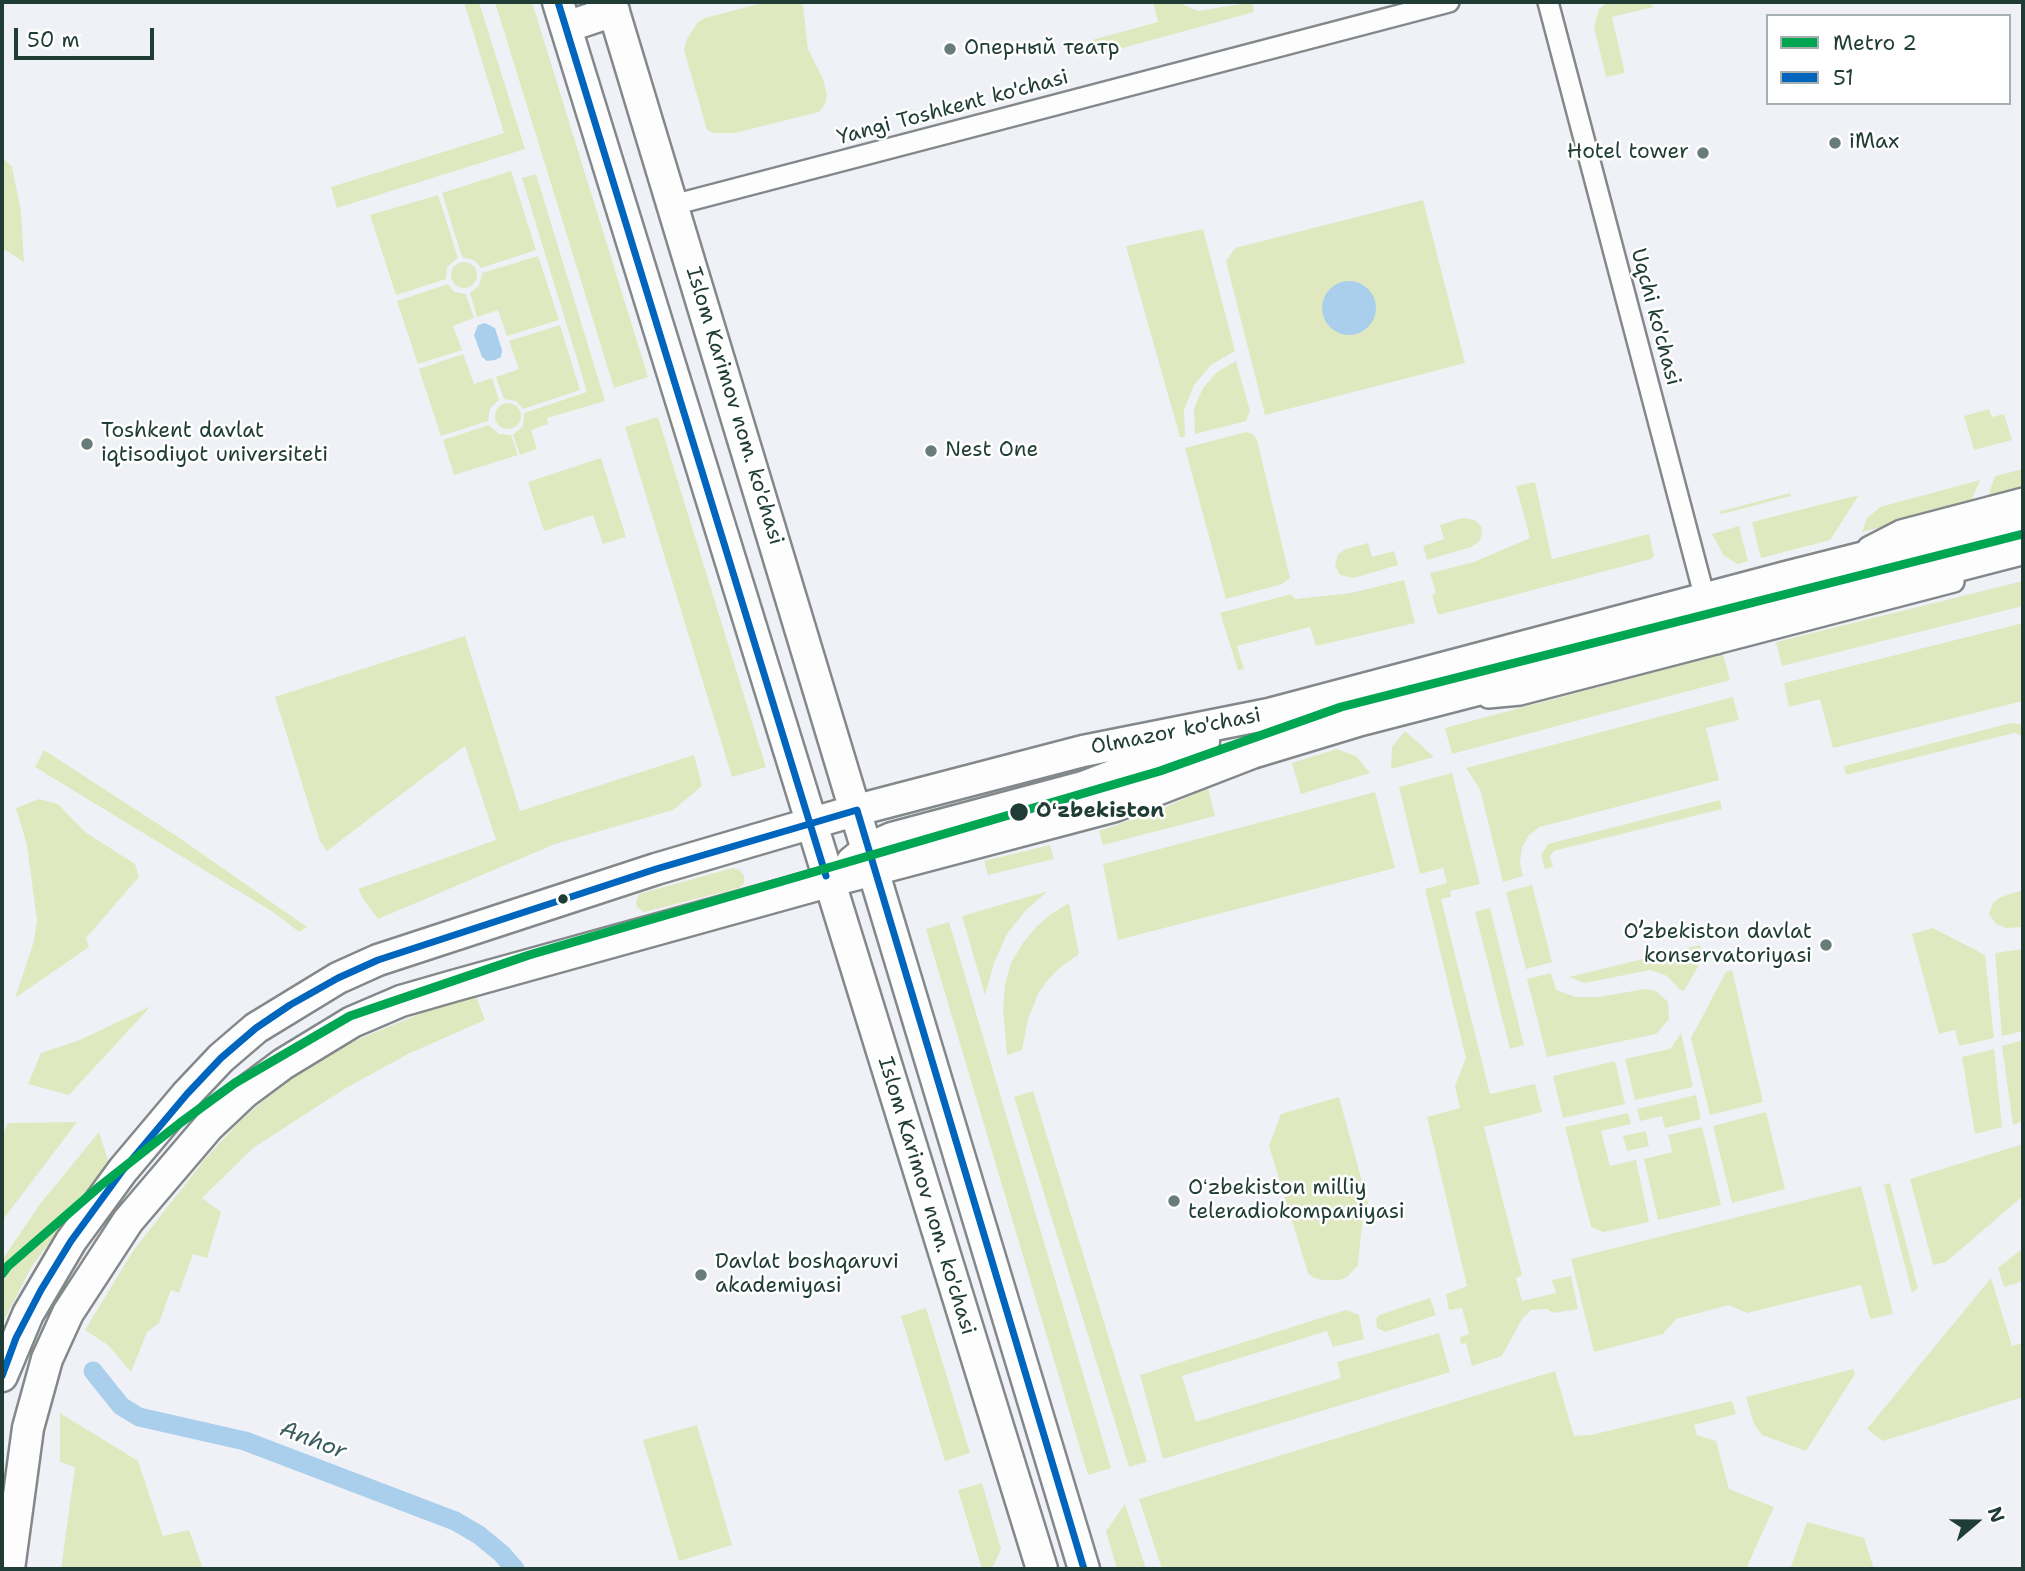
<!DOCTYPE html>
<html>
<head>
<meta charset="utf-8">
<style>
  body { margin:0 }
  #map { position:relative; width:2025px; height:1571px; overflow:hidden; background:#f0f1f7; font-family:"Shantell Sans",sans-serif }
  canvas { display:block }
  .frame { position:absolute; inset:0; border:4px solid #1f3d34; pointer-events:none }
  .legend { position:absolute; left:1766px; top:14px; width:245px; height:91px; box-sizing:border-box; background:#fff; border:2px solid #a5b1ae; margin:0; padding:9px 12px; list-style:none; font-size:21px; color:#1f3d34 }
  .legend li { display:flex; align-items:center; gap:14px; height:35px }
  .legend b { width:35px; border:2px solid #a5b1ae }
  .north { position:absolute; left:1941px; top:1487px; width:70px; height:70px; -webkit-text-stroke:5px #fff; paint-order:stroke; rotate:70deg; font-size:19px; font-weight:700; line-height:28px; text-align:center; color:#1f3d34 }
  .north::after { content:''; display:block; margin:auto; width:24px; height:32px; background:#1f3d34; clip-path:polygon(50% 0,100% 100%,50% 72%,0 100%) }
  .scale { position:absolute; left:14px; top:28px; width:140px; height:32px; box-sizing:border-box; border:4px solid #1f3d34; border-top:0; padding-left:9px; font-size:21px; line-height:24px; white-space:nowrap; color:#1f3d34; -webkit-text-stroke:5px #fff; paint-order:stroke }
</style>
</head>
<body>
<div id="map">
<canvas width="2025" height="1571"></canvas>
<div class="frame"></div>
<ul class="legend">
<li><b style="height:9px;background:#00a651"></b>Metro 2</li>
<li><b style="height:9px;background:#0065bd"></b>51</li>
</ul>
<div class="north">N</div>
<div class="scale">50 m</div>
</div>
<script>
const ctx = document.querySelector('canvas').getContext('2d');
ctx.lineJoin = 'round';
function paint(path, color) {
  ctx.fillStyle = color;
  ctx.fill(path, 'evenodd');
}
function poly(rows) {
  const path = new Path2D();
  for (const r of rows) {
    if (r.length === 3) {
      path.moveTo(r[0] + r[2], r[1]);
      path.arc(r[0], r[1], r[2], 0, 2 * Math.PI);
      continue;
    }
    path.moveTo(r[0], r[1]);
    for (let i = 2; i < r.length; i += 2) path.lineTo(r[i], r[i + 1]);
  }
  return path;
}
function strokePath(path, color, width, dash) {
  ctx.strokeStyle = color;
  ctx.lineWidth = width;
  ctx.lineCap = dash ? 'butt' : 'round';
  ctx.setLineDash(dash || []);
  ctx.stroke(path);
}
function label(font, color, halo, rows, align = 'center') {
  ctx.font = font + ' "Shantell Sans",sans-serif';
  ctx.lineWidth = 5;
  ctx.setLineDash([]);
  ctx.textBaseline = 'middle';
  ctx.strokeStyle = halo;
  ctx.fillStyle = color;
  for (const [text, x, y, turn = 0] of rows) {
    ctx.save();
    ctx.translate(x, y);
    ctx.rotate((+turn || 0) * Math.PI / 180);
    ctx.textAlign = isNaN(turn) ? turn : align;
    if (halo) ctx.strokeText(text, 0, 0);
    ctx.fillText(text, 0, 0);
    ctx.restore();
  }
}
paint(poly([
  [464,2,479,2,525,149,337,208,331,187,504,133],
  [495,2,532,2,648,377,614,388],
  [766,2,800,2,803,6,808,49,823,79,827,95,825,104,819,112,735,133,714,133,707,130,684,50,687,39,698,22,705,18],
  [1153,2,1177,2,1198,11,1248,3,1253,4,1254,12,1097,55,1092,40,1158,22],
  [1608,2,1652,2,1653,7,1612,17,1625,73,1606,77,1594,27,1599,9],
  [2,157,12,167,21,211,24,262,2,248],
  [511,171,536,250,481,268,474,260,462,257,442,193],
  [536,174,605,401,547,418,548,424,531,430,537,449,520,455,513,435,523,426,524,413,587,392,522,178],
  [438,195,458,258,447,267,446,279,396,295,370,215],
  [1423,200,1465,363,1265,415,1226,261,1235,248],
  [1203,229,1235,351,1211,365,1194,385,1184,410,1185,437,1180,437,1126,246],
  [538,256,559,320,507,336,498,310,477,317,470,293,479,286,482,273],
  [464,275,13],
  [448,284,454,292,466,294,474,318,453,326,462,350,418,364,397,301],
  [560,325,580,390,523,409,516,401,504,399,496,377,519,369,509,341],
  [463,354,474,384,492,378,499,400,490,408,488,421,441,436,419,369],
  [1236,361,1250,411,1246,421,1195,434,1194,408,1203,388,1217,372],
  [508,416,13],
  [1989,409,1992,417,2004,414,2012,440,1974,450,1964,416],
  [658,417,766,767,732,777,625,427],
  [489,425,499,434,511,435,518,455,454,475,443,440],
  [1246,432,1253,434,1257,440,1290,578,1282,584,1226,599,1185,448],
  [601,458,626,537,603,544,593,515,544,531,528,482],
  [2023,469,2023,487,1988,496,1995,476],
  [1980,480,1970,504,1862,532,1867,518,1880,507],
  [1535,482,1552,559,1649,534,1654,556,1651,559,1438,615,1432,595,1436,593,1430,573,1474,562,1530,538,1516,486],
  [1790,493,1791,496,1722,514,1718,512],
  [1859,495,1830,540,1761,558,1752,522],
  [1462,518,1475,520,1481,526,1482,534,1479,542,1471,547,1427,560,1423,546,1444,539,1440,525],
  [1739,526,1748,561,1738,564,1724,556,1712,534],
  [1368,543,1372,557,1394,551,1398,565,1354,578,1340,575,1335,566,1338,554,1346,549],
  [1404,580,1415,623,1316,646,1310,627,1237,646,1244,669,1238,670,1220,613,1291,594,1295,599,1351,593],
  [2023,581,2023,606,1782,666,1776,642],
  [2023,623,2023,701,1833,748,1820,699,1789,707,1784,683],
  [465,636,520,811,694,755,702,786,673,810,555,844,378,919,364,900,358,889,496,840,465,746,327,851,320,841,275,697],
  [1723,654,1730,680,1452,754,1445,728],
  [1733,697,1739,720,1706,728,1719,780,1540,827,1529,835,1522,847,1520,862,1523,876,1503,882,1480,789,1466,768],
  [2011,723,2023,725,2023,746,2020,735,2014,733,1846,775,1844,766],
  [1405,731,1434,757,1391,769,1392,747],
  [1337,749,1356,756,1370,773,1301,794,1292,763],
  [44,750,181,839,307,927,299,932,273,912,35,767],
  [1452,773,1480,884,1450,891,1451,897,1441,899,1490,1094,1535,1084,1542,1112,1484,1127,1522,1275,1516,1278,1522,1301,1556,1293,1552,1280,1571,1276,1578,1309,1554,1313,1547,1309,1531,1310,1522,1319,1502,1356,1472,1366,1466,1343,1461,1344,1460,1337,1469,1334,1462,1308,1449,1310,1446,1294,1467,1286,1427,1117,1460,1108,1455,1086,1466,1058,1425,889,1447,883,1443,868,1420,874,1399,787],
  [1208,788,1215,816,1103,845,1099,831,1154,812],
  [1375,792,1395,868,1118,940,1103,864],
  [39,799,58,804,85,832,135,864,139,877,86,938,89,947,15,998,34,941,37,920,27,845,16,808],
  [1720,800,1722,809,1554,851,1550,856,1553,867,1545,869,1541,855,1548,844],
  [1050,845,1054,859,988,875,984,861],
  [733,868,740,870,744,876,744,883,739,888,644,912,637,907,636,902,639,894],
  [1532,885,1552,962,1526,969,1506,892],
  [2023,890,2023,927,2006,928,1996,924,1989,914,1993,903,2001,897],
  [1048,891,1026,910,1007,934,994,963,985,995,962,916],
  [1069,903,1079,954,1057,970,1048,980,1039,992,1028,1019,1022,1050,1007,1055,1003,1010,1005,985,1011,963,1022,944,1036,927,1051,914],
  [1490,908,1524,1045,1510,1049,1475,912],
  [949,922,1111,1468,1088,1475,926,929],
  [1933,928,1985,955,1994,1038,1959,1046,1955,1030,1939,1034,1912,934],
  [1700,945,1703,958,1684,991,1680,990,1667,976,1650,970,1585,983,1569,977],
  [2023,949,2023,1031,2002,1036,1995,953],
  [1732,970,1763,1102,1710,1115,1691,1038,1726,972],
  [1551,973,1556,990,1576,997,1599,997,1645,989,1656,991,1668,1002,1669,1019,1656,1034,1547,1057,1527,979],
  [474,991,485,1020,408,1054,346,1088,253,1148,202,1198,221,1212,207,1258,193,1254,179,1293,171,1290,159,1323,147,1332,131,1372,108,1345,85,1330,133,1251,184,1186,204,1160,242,1119,269,1096,296,1075,347,1044],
  [151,1006,69,1095,28,1084,41,1053,80,1040],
  [1681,1033,1693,1087,1635,1100,1625,1059,1670,1049],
  [2023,1040,2023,1121,2013,1125,2002,1046],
  [1994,1049,2002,1127,1975,1134,1962,1057],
  [1615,1061,1625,1104,1563,1118,1553,1076],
  [1033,1091,1147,1462,1129,1467,1014,1097],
  [1696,1095,1701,1119,1665,1128,1662,1116,1640,1121,1637,1109],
  [1339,1097,1368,1203,1363,1215,1358,1265,1347,1277,1340,1280,1322,1280,1314,1278,1308,1273,1269,1146,1281,1114],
  [1766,1112,1785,1189,1732,1203,1713,1126],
  [1628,1113,1631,1124,1601,1131,1610,1166,1636,1160,1649,1222,1604,1232,1591,1227,1565,1127],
  [77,1122,2,1221,2,1136,8,1123],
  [1702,1127,1721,1205,1658,1220,1644,1159,1672,1152,1668,1135],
  [1646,1131,1649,1146,1627,1151,1623,1136],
  [99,1132,109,1163,32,1266,2,1324,2,1260,40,1204],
  [2023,1144,2023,1196,1946,1262,1933,1265,1910,1179],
  [1890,1183,1918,1288,1912,1293,1884,1185],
  [1861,1186,1893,1314,1870,1319,1861,1285,1747,1313,1729,1305,1676,1319,1663,1334,1594,1352,1571,1259],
  [2023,1248,2023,1281,2004,1287,1998,1268],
  [1991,1278,2012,1346,2023,1343,2023,1397,1883,1441,1867,1429],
  [1430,1298,1436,1315,1385,1332,1377,1328,1376,1319,1379,1315],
  [926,1308,970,1453,945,1461,901,1316],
  [1346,1310,1359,1315,1364,1339,1333,1347,1327,1331,1182,1376,1196,1422,1341,1378,1337,1362,1439,1333,1450,1372,1163,1459,1140,1375],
  [1853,1369,1855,1374,1806,1451,1762,1435,1754,1424,1746,1397],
  [1555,1371,1574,1436,1591,1435,1732,1401,1736,1414,1694,1425,1697,1435,1716,1441,1729,1489,1774,1507,1746,1569,1162,1569,1139,1499],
  [60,1413,138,1461,163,1536,189,1530,203,1569,61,1569,75,1467,60,1462],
  [697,1425,732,1545,679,1561,643,1440],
  [982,1483,1001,1549,994,1565,987,1569,982,1569,958,1490],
  [1125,1504,1146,1569,1117,1569,1106,1531],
  [1807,1522,1864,1538,1874,1569,1790,1569]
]), '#e0e8c0');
paint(poly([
  [1349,308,27],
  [485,323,495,328,502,350,501,357,495,360,487,361,482,357,474,335,478,325]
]), '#a9cfec');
strokePath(poly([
  [93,1371,121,1406,139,1417,245,1441,455,1521,479,1535,502,1554,515,1569]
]), '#a9cfec', 19);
const street = poly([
  [1548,2,1717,644],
  [673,205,1449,2],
  [1868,547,1901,530,2023,498],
  [1488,698,1520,695,1954,582]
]);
const primary = poly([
  [558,2,1042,1569],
  [611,2,1084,1569],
  [566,27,614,11],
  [852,862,868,849,892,838,1083,787,1204,741],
  [2,1376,28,1314,71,1241,123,1170,187,1094,221,1058,256,1028,338,978,378,960,656,869,857,810,1083,751,1269,714,1786,577,2023,517],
  [9,1569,28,1428,47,1359,68,1313,128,1221,209,1126,244,1093,283,1064,352,1022,401,1001,453,986,828,882,1115,806,1252,753,1361,720,2023,549]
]);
strokePath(street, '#83888a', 24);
strokePath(primary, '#83888a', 35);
strokePath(street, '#fdfdfe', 19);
strokePath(primary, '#fdfdfe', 30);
strokePath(poly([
  [558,2,826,876],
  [2,1376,16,1338,41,1290,71,1241,123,1170,187,1094,221,1058,256,1028,290,1005,338,978,378,960,656,869,857,810,1084,1569]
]), '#0065bd', 7);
strokePath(poly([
  [2,1274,8,1266,100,1186,180,1123,235,1083,350,1016,529,955,1160,771,1341,707,2023,534]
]), '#00a651', 9);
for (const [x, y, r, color] of [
  [950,49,7,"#687c78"],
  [1835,143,7,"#687c78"],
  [1703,153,7,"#687c78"],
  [87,444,7,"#687c78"],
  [931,451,7,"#687c78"],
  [1019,812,10,"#1f3d34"],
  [563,899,6,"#1f3d34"],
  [1826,945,7,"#687c78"],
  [1174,1201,7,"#687c78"],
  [701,1275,7,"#687c78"]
]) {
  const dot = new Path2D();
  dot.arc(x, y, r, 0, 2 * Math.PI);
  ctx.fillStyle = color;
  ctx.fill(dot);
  strokePath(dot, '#fff', 2.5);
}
label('21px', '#1f3d34', '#fff', [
  ["Оперный театр",964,49],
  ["iMax",1849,143],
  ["Hotel tower",1689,153,"right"],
  ["Toshkent davlat",101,432],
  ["iqtisodiyot universiteti",101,456],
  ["Nest One",945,451],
  ["O’zbekiston davlat",1812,933,"right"],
  ["konservatoriyasi",1812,957,"right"],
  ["Oʻzbekiston milliy",1188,1189],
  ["teleradiokompaniyasi",1188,1213],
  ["Davlat boshqaruvi",715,1263],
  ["akademiyasi",715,1287]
], 'left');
label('21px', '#1f3d34', '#fff', [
  ["Yangi Toshkent ko'chasi",953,108,-15],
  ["Uqchi ko'chasi",1655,317,75],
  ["Islom Karimov nom. ko'chasi",734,406,73],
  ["Olmazor ko'chasi",1176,732,-11],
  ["Islom Karimov nom. ko'chasi",926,1196,73]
]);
label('bold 21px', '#1f3d34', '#fff', [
  ["Oʻzbekiston",1036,812]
], 'left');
label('italic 23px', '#3a5e61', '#fff', [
  ["Anhor",313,1441,21]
]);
</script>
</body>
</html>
